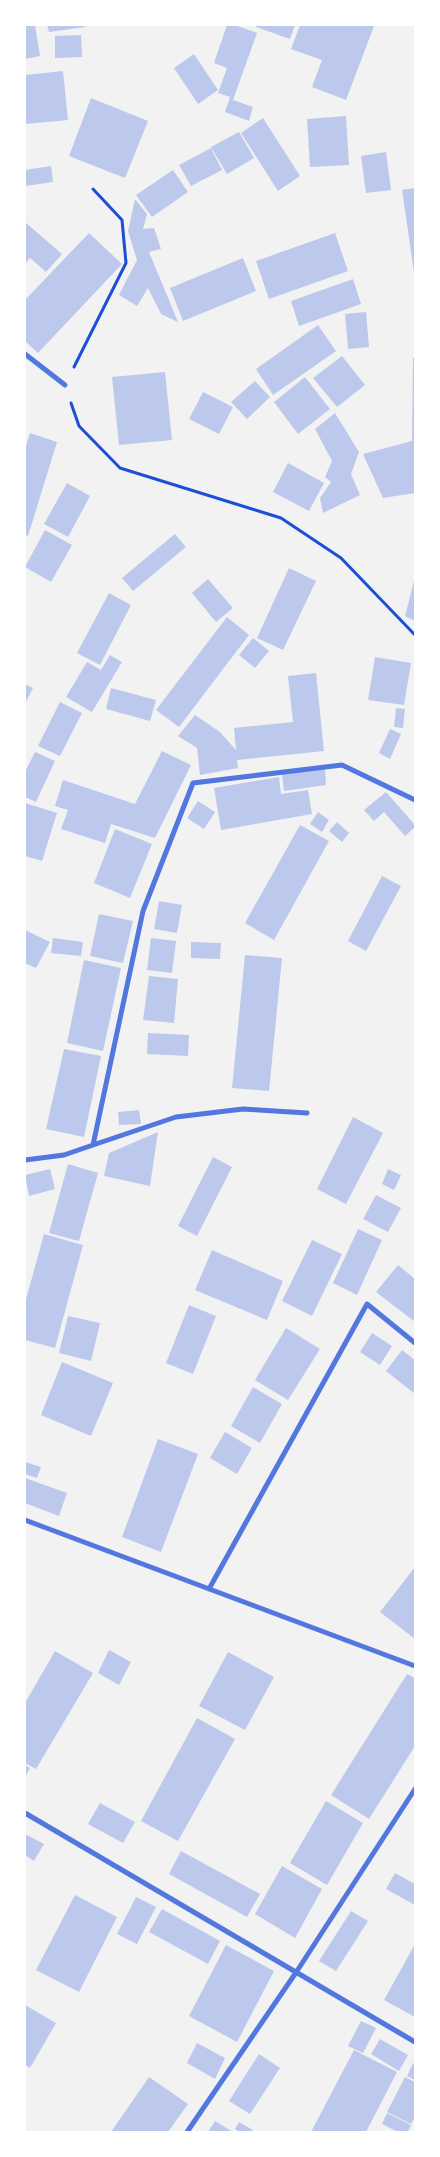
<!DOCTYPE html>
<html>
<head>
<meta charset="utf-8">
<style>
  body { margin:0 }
  #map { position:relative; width:440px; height:2157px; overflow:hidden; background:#f2f2f2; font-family:Ubuntu,sans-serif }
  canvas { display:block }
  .frame { position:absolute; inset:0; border:26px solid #fff; pointer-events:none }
</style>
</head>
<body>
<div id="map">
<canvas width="440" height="2157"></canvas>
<div class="frame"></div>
</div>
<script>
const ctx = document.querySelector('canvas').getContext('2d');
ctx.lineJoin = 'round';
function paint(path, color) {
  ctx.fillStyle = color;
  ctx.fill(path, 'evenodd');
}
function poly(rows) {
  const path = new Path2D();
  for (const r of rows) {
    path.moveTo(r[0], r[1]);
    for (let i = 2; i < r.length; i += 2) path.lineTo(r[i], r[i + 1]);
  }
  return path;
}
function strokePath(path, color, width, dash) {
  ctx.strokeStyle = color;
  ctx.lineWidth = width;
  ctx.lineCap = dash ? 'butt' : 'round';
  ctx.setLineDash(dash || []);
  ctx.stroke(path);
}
paint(poly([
  [25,25,35,25,40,56,25,59],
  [47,25,85,25,85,27,49,32],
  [227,25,235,25,257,33,233,100,253,107,249,121,225,112,230,97,218,93,227,68,214,63],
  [256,25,295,25,290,39,256,27],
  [300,25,374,26,346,100,312,87,322,60,291,49],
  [81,35,82,57,55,58,55,36],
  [194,54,218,90,198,104,174,68],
  [63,71,68,120,25,124,25,75],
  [91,98,148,121,125,178,69,156],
  [346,116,349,165,310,167,307,119],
  [263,118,300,176,278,191,241,133],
  [239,132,254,158,227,174,211,147],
  [211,148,222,170,191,186,179,165],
  [386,152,391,190,366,193,361,156],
  [51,166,53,182,25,186,25,170],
  [173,170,188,192,152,217,136,195],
  [415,188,415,272,414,272,402,190],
  [135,199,147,214,143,229,154,228,161,249,149,252,178,322,161,314,148,288,137,306,119,295,137,260,128,231],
  [25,222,62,254,46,272,30,258,25,264],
  [89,233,122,264,38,353,25,341,25,300],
  [335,233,348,271,269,299,256,261],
  [243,258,256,291,183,321,170,288],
  [353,279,361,304,299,326,291,301],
  [366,312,369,347,348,349,345,314],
  [318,325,336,351,273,395,256,369],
  [342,356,365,385,337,407,313,378],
  [413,358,415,358,415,493,383,498,363,454,412,441],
  [165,372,172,440,119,445,112,377],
  [305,377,330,409,298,434,274,402],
  [255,381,270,397,247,419,231,402],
  [203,392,233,407,219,434,189,419],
  [335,413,359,452,351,474,360,495,323,513,320,498,331,482,325,477,332,461,315,429],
  [30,433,57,442,28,536,25,535,25,449],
  [288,463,324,483,309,511,273,492],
  [67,483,90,496,68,537,44,524],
  [45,530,72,545,51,582,25,567],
  [175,534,186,547,133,591,122,578],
  [289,568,316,581,283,650,257,638],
  [415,577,415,621,405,616],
  [208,579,233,608,216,622,192,593],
  [109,593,131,605,100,665,77,653],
  [227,617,249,635,179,727,156,710],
  [253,638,269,651,255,668,239,655],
  [110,655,122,662,92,712,66,697,87,662,101,670],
  [375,657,411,663,404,705,368,700],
  [316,673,324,751,237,760,238,768,200,775,197,748,178,736,195,715,220,732,236,750,234,728,293,722,288,676],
  [25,684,33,688,25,704],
  [111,688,156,700,150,721,106,709],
  [60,702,82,713,60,756,38,746],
  [396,708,405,709,403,728,394,727],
  [390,729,401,734,390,759,379,753],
  [162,751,191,765,155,838,111,824,105,843,61,829,68,810,55,806,63,780,135,804],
  [35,752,55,761,36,802,25,797,25,772],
  [325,769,326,785,284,791,282,774],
  [279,777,281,794,308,790,312,814,221,830,214,788],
  [386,792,415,825,415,827,405,836,384,812,374,821,364,810],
  [198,801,215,812,204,829,187,818],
  [25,803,57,813,42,861,25,856],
  [318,812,329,820,322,832,310,824],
  [337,822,349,833,342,842,329,831],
  [300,825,329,841,274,940,245,923],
  [115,829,152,844,130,898,94,883],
  [382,876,401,886,366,951,348,941],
  [159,901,182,905,177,933,154,929],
  [99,914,133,921,123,963,90,956],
  [25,930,50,942,36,968,25,963],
  [53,938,83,942,81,956,51,953],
  [151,938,176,941,172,973,147,970],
  [191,942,221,943,220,959,191,958],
  [245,955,282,958,269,1091,232,1088],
  [84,960,121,968,103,1051,67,1043],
  [149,976,178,979,174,1023,143,1020],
  [148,1033,189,1035,188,1056,147,1054],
  [64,1049,101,1056,84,1137,46,1129],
  [139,1110,141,1124,119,1125,118,1112],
  [353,1117,383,1133,346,1204,317,1189],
  [158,1132,150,1186,104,1176,109,1153],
  [213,1157,232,1167,197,1236,178,1226],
  [68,1164,98,1173,79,1241,49,1233],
  [50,1169,55,1189,29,1196,25,1175],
  [388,1169,401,1175,394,1190,382,1184],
  [376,1195,401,1208,388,1232,363,1219],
  [358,1229,382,1240,357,1295,333,1283],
  [44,1234,83,1245,55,1348,25,1340,25,1303],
  [312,1240,342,1254,312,1316,282,1301],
  [212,1250,283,1281,267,1320,195,1290],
  [398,1265,415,1279,415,1322,376,1292],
  [189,1305,216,1316,193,1374,166,1363],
  [68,1316,100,1323,91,1361,59,1353],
  [286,1328,320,1349,288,1400,255,1380],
  [372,1333,392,1346,380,1365,360,1352],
  [402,1350,415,1360,415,1394,386,1371],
  [62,1362,113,1383,91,1436,41,1415],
  [253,1387,282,1404,260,1443,231,1426],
  [225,1432,252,1448,237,1474,210,1458],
  [158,1439,198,1454,161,1552,122,1537],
  [25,1462,41,1467,37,1478,25,1474],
  [25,1478,67,1493,59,1516,25,1503],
  [415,1567,415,1639,380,1612],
  [109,1650,131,1662,119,1685,98,1673],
  [55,1651,93,1673,36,1769,25,1763,25,1703],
  [228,1652,274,1677,245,1730,199,1706],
  [407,1674,415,1678,415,1746,369,1819,331,1795],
  [197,1718,235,1739,178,1841,141,1821],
  [25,1765,30,1768,25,1777],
  [326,1801,363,1823,327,1885,290,1863],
  [100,1803,135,1822,123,1843,88,1824],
  [25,1834,44,1844,34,1861,25,1855],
  [181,1851,260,1894,247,1917,169,1874],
  [282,1866,322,1889,295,1938,255,1914],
  [395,1873,415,1884,415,1905,386,1889],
  [75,1895,117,1917,79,1992,36,1970],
  [136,1897,156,1907,137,1944,117,1934],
  [162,1909,220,1941,208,1964,149,1932],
  [351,1911,368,1921,336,1971,319,1961],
  [415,1944,415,2017,384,2000],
  [226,1945,274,1971,237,2042,189,2016],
  [25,2005,56,2023,30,2068,25,2065],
  [361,2021,376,2028,363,2053,348,2046],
  [380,2039,408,2055,399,2071,371,2054],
  [197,2043,225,2058,215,2079,187,2063],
  [354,2050,397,2072,366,2132,311,2132],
  [259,2054,280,2068,250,2114,229,2101],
  [413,2063,415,2064,415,2080,407,2076],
  [149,2077,188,2104,168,2132,111,2132],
  [405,2077,415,2082,415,2117,411,2124,387,2112],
  [387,2113,411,2125,408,2132,398,2132,382,2124],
  [215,2121,233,2132,208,2132],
  [239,2122,253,2130,251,2132,239,2132,235,2129]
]), '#bdc9ec');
strokePath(poly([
  [74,367,126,263,122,220,93,189],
  [71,403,79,426,120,468,281,518,341,558,415,635]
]), '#1d4ed8', 3);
strokePath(poly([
  [25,354,65,385],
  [93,1145,176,1117,243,1109,307,1113],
  [25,1160,64,1155,93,1145,143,911,193,783,342,765,415,800],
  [25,1520,415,1666],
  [209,1589,367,1304,415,1343],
  [25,1813,415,2042],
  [187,2132,297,1971,415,1789]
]), '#5277de', 5);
</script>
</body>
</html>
